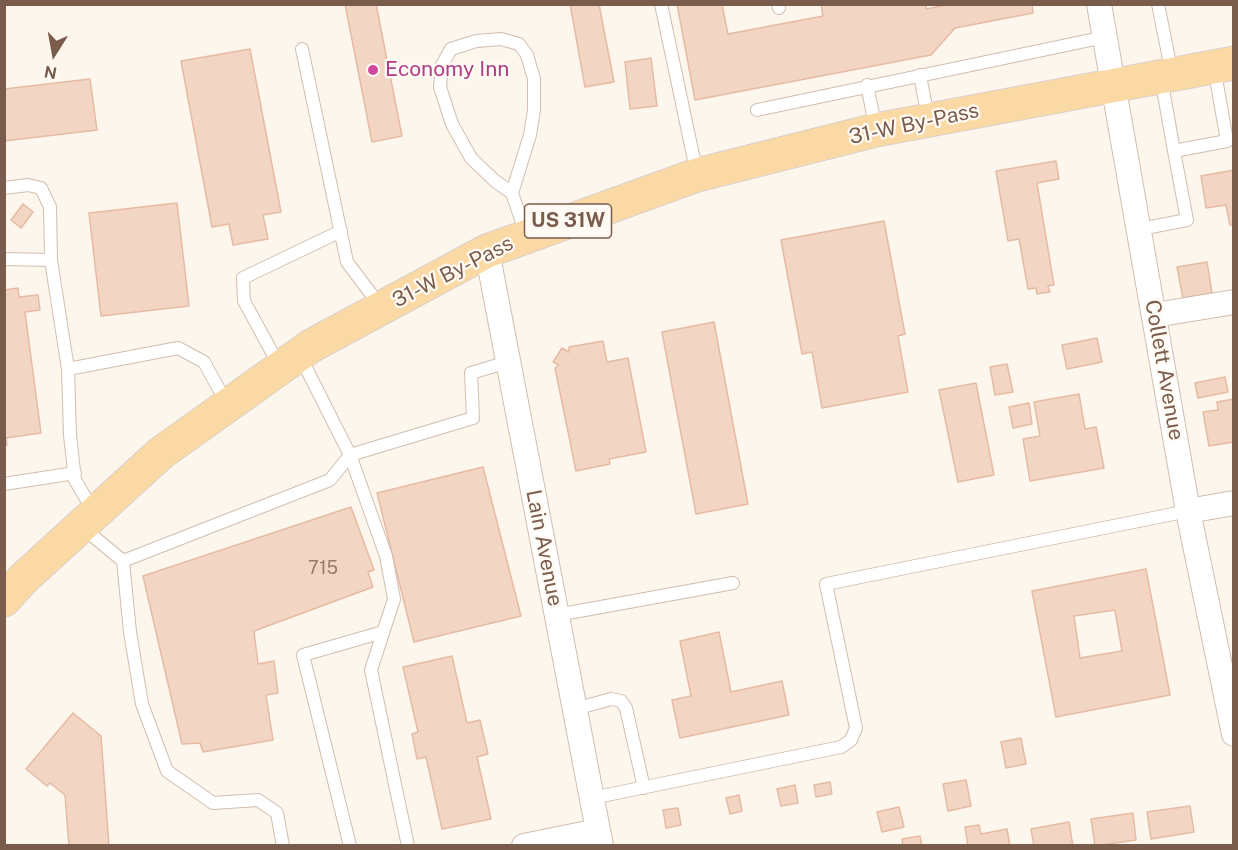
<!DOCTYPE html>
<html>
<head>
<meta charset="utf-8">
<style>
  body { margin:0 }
  #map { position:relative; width:1238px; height:850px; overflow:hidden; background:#fdf6ec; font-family:"Public Sans",sans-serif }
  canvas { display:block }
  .frame { position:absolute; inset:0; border:6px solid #7a5c4d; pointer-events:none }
  .north { position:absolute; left:24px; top:24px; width:60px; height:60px; -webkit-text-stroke:4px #fffaf3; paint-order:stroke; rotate:191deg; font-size:16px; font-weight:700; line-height:24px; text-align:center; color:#7a5c4d }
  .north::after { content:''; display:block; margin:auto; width:21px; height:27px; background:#7a5c4d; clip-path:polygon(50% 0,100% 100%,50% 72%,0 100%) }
</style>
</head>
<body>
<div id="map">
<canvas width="1238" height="850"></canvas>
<div class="frame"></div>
<div class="north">N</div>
</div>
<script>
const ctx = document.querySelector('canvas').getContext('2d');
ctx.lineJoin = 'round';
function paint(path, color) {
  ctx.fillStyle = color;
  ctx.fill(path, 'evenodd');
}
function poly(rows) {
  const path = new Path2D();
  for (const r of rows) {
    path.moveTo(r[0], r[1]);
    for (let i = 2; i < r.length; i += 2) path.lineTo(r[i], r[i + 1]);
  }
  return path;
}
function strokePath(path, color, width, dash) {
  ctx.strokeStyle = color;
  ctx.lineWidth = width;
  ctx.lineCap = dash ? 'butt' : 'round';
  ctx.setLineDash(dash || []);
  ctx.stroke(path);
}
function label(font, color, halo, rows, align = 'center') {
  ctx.font = font + ' "Public Sans",sans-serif';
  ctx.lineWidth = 4.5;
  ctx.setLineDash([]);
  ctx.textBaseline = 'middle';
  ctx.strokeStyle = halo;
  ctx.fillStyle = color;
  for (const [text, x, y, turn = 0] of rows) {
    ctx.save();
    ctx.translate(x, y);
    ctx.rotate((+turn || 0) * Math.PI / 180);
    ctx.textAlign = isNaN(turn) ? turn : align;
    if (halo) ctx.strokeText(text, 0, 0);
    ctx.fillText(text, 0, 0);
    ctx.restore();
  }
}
const building = poly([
  [345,4,376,4,402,136,372,142,345,4],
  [570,4,599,4,614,82,585,87,570,4],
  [677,4,722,4,728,34,823,16,821,4,926,4,926,9,951,4,1032,4,1033,13,955,28,931,55,695,100,677,4],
  [250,49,281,212,263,215,268,239,233,245,229,224,212,227,181,61,250,49],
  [651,58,657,106,630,109,625,62,651,58],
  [90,79,97,130,4,141,4,89,90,79],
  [1056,161,1059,179,1037,183,1054,285,1048,286,1050,292,1037,294,1036,288,1028,289,1019,239,1008,241,996,171,1056,161],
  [1234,170,1234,224,1230,225,1226,205,1206,208,1201,176,1234,170],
  [177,203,189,306,101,316,89,213,177,203],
  [23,204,33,212,21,228,11,220,23,204],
  [884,221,905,334,898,336,908,392,822,408,812,352,802,354,781,240,884,221],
  [1207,262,1212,293,1183,298,1177,267,1207,262],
  [18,288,19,297,38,295,40,310,25,312,41,433,6,438,7,445,4,446,4,290,18,288],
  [714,322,748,504,696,514,662,332,714,322],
  [1097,338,1102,362,1067,369,1062,345,1097,338],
  [603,341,607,362,628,358,646,452,609,459,610,464,576,471,555,368,559,365,553,362,562,348,569,352,569,347,603,341],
  [1007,364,1013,392,995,395,990,367,1007,364],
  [1225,377,1228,392,1198,398,1195,383,1225,377],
  [976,383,994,475,958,482,939,390,976,383],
  [1079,394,1085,429,1096,427,1104,468,1030,481,1023,439,1040,436,1034,402,1079,394],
  [1234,399,1234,442,1209,446,1203,412,1218,410,1217,402,1234,399],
  [1029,403,1032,424,1013,428,1009,407,1029,403],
  [483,467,521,616,414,642,377,493,483,467],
  [351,507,374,570,368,572,373,587,254,631,258,664,274,661,278,693,266,695,273,740,203,752,200,743,182,744,143,576,351,507],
  [1146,569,1170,695,1056,717,1032,591,1146,569],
  [1115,610,1122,651,1080,658,1074,616,1115,610],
  [719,632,731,692,782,681,789,715,680,738,672,700,691,696,680,641,719,632],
  [452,656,467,723,480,720,488,754,477,757,491,819,442,829,426,757,417,759,412,734,418,732,403,667,452,656],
  [73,713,101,736,109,846,69,846,65,795,50,783,47,786,26,769,73,713],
  [1021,738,1026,764,1006,768,1001,742,1021,738],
  [966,780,971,806,948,811,943,784,966,780],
  [830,782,832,794,816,797,814,785,830,782],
  [795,785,798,803,781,806,777,789,795,785],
  [739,795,742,811,730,814,726,798,739,795],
  [1190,806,1194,832,1151,839,1147,812,1190,806],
  [899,807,904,827,882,832,877,812,899,807],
  [678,808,681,825,666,828,663,810,678,808],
  [1133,813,1136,840,1095,846,1091,819,1133,813],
  [1069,822,1073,846,1034,846,1031,829,1069,822],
  [979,825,981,834,1007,829,1010,846,968,846,965,827,979,825],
  [920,836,922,846,903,846,902,839,920,836]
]);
paint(building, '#f3d5c3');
strokePath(building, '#e6bba3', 1.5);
const lane = poly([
  [661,4,697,174],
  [778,4,779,8],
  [1158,4,1172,74],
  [302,49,347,262,381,307],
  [920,75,928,118],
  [1161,78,1174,151,1227,141,1214,67],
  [867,85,876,129],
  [757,110,1105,37],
  [4,188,28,185,41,188,50,207,51,260],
  [512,193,495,181,471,158,452,124,440,87,442,65,451,49,476,41,501,39,519,44,527,55,534,79,534,110,530,135,512,193,526,234],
  [1140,229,1187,220,1174,151],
  [4,259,51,260,68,369,178,348,204,362,227,404],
  [300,356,350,455,473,418,471,373,508,362],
  [280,367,244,301,243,278,341,231],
  [68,369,70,435,75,480,94,512],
  [350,455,386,556,394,599,371,670,408,846],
  [4,484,75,473],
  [82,527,123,561,130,632,142,704,167,771,213,803,258,800,277,813,283,846],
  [123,561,330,480,350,455],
  [557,615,733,583],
  [575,709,611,699,621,701,626,708,644,788],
  [592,798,841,747,851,740,856,728,826,584,1188,511],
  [350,846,303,655,383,632]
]);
const street = poly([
  [1099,4,1188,511,1234,734],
  [487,251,601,846],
  [1155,315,1234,302],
  [1188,511,1234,503],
  [524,846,598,831]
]);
const primary = poly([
  [4,600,24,578,161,453,311,346,487,251,697,175,876,130,1234,63]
]);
strokePath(lane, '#d1beb0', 14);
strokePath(street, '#d1beb0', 26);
strokePath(primary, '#dad1cd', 35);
strokePath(lane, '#fff', 12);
strokePath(street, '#fff', 24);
strokePath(primary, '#fbd9a5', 33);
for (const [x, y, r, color] of [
  [373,70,6,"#d1479c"]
]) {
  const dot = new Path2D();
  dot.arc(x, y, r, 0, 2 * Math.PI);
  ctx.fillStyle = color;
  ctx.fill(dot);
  strokePath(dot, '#fffaf3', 2);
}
label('18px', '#987a6a', null, [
  ["715",323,568]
]);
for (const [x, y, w] of [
  [568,221,87]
]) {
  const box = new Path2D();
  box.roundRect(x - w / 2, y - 17, w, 34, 4.5);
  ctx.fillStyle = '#fffaf3';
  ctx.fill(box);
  strokePath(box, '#7a5c4d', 1.5);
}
label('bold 20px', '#7a5c4d', null, [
  ["US 31W",568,221]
]);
label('21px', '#b23c85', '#fffaf3', [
  ["Economy Inn",385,70]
], 'left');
label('21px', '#7a5c4d', '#fffaf3', [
  ["31-W By-Pass",914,124,-12],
  ["31-W By-Pass",453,272,-27],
  ["Collett Avenue",1164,370,80],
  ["Lain Avenue",544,548,79]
]);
</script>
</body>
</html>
